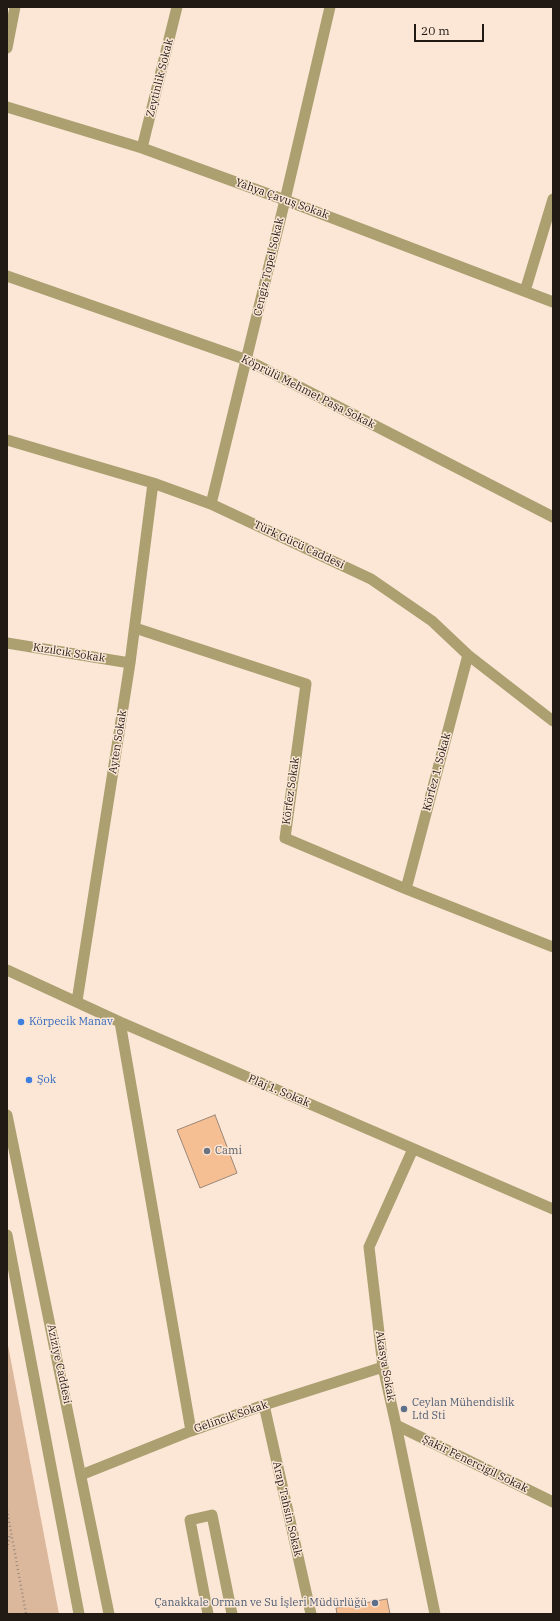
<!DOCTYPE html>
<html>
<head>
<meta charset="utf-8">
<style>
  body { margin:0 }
  #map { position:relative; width:560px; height:1621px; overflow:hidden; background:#fce7d7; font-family:"IBM Plex Serif",serif }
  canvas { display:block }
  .frame { position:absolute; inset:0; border:8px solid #211a14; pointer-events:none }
  .scale { position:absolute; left:414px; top:24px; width:70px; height:18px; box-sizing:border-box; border:2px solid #211a14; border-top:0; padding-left:5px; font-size:12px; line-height:14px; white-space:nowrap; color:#211a14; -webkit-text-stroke:3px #fce7d7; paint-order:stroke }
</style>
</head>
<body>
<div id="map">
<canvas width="560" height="1621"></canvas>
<div class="frame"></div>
<div class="scale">20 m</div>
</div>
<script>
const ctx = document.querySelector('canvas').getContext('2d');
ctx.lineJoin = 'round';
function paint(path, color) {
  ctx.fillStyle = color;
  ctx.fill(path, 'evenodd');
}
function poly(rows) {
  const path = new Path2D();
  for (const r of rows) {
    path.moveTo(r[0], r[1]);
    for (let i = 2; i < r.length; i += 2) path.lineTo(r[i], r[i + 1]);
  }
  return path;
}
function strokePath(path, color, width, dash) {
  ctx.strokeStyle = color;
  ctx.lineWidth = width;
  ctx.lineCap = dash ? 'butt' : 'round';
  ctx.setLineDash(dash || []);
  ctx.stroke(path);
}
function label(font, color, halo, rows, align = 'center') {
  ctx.font = font + ' "IBM Plex Serif",serif';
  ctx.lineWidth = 3;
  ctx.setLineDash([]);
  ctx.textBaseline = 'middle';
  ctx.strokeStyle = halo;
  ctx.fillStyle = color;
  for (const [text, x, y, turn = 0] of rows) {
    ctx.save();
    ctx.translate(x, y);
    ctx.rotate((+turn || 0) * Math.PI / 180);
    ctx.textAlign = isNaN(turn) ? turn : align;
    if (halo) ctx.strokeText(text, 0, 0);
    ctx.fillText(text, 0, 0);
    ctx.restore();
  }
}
paint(poly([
  [7,1340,59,1614,7,1614]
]), '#dbb79b');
const building = poly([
  [215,1115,237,1173,200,1188,177,1130,215,1115],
  [387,1599,390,1614,337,1614,336,1608,387,1599]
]);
paint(building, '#f5bf93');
strokePath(building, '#9a8778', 1);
strokePath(poly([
  [7,1510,26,1614],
  [7,1549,10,1534]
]), '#988a7e', 2.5, [1, 3]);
strokePath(poly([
  [208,1614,190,1520,212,1515,232,1614]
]), '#aca071', 11);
strokePath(poly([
  [7,48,15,7],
  [7,107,142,148,285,200,553,302],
  [142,148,177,7],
  [7,276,247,360,553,517],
  [525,291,553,199],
  [7,440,153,483,211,504,371,579,432,621,468,655,553,721],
  [211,504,285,200,330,7],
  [135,628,306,684,285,838,406,889,553,947],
  [7,643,130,663],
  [406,889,468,655],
  [7,970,120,1022,553,1209],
  [77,1001,130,663,153,483],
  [120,1022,191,1431],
  [413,1149,369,1247,383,1367,396,1425,435,1614],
  [264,1405,311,1614],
  [396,1425,553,1502],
  [81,1475,191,1431,264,1405,383,1367]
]), '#aca071', 11);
strokePath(poly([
  [7,1115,109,1614],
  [7,1235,79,1614]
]), '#aca071', 11);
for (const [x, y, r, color] of [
  [21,1022,4,"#3f7fe0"],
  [29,1080,4,"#3f7fe0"],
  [207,1151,4,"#6b7280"],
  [404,1409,4,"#5c6f8a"],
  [375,1603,4,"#5c6f8a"]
]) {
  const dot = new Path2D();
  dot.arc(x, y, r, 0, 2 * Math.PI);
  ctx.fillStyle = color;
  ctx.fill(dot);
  strokePath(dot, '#fce7d7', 1.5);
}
label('11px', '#211a14', '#fce7d7', [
  ["Zeytinlik Sokak",160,78,-76],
  ["Yahya Çavuş Sokak",282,199,20],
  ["Cengiz Topel Sokak",269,267,-77],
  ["Köprülü Mehmet Paşa Sokak",308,392,27],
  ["Türk Gücü Caddesi",299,545,25],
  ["Kızılcık Sokak",69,653,9],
  ["Ayten Sokak",118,742,-81],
  ["Körfez 1. Sokak",437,772,-75],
  ["Körfez Sokak",291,791,-82],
  ["Plaj 1. Sokak",279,1091,23],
  ["Aziziye Caddesi",59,1364,78],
  ["Akasya Sokak",385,1366,80],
  ["Gelincik Sokak",231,1417,-19],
  ["Şakir Fenercigil Sokak",475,1464,26],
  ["Arap Tahsin Sokak",287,1509,77]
]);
label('11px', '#366cbe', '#fce7d7', [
  ["Körpecik Manav",29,1022],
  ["Şok",37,1080]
], 'left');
label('11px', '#5b616d', '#fce7d7', [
  ["Cami",215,1151]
], 'left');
label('11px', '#4e5e75', '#fce7d7', [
  ["Ceylan Mühendislik",412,1403],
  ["Ltd Sti",412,1416],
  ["Çanakkale Orman ve Su İşleri Müdürlüğü",367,1603,"right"]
], 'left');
</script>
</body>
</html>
